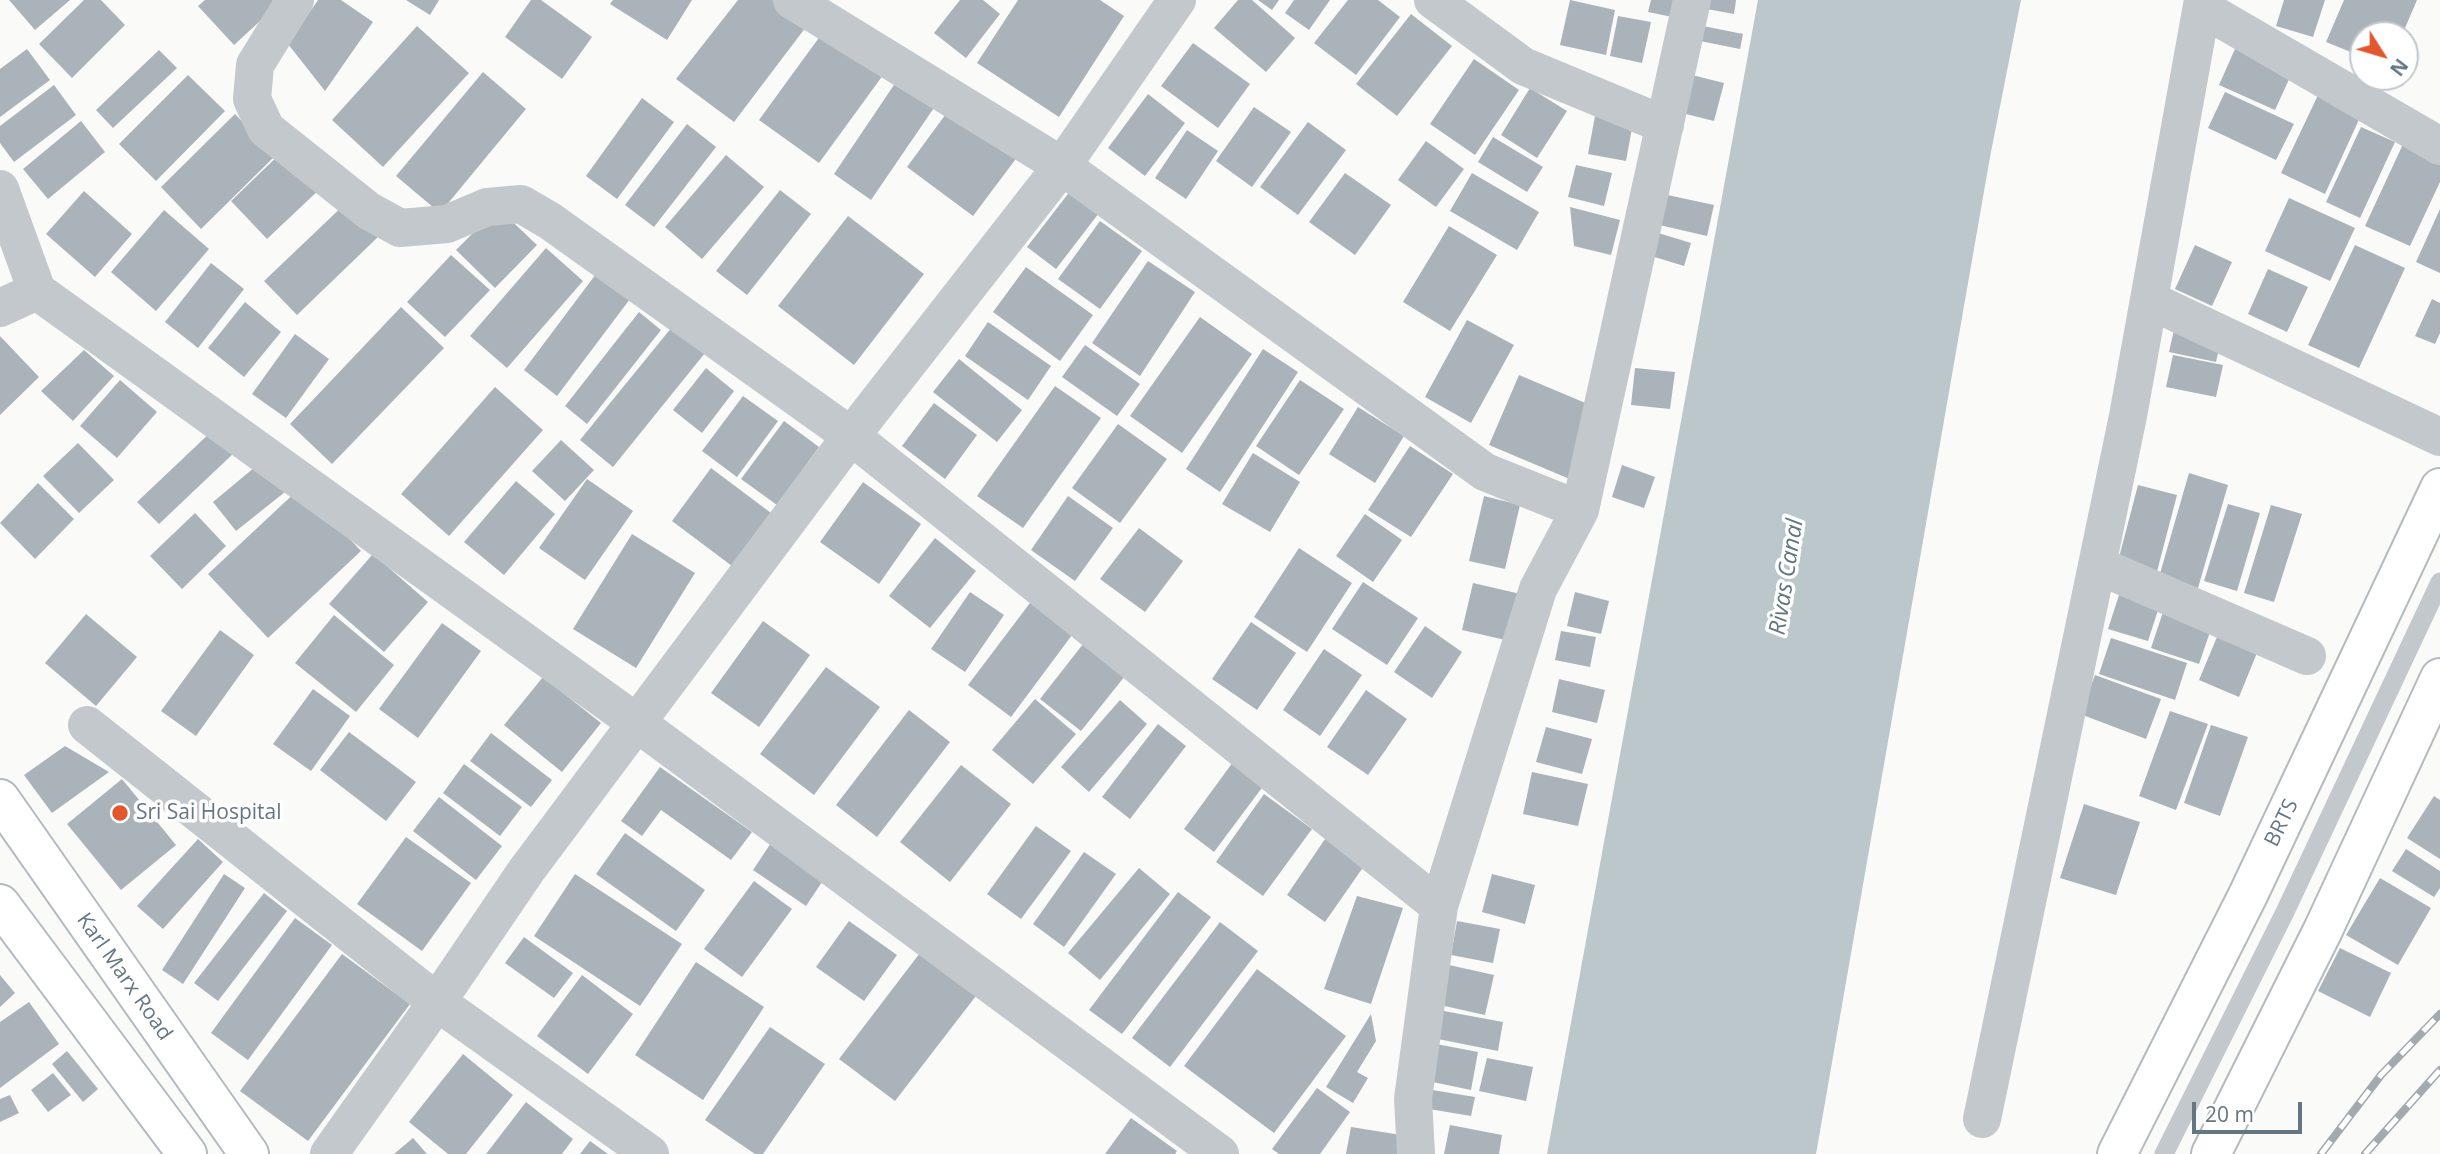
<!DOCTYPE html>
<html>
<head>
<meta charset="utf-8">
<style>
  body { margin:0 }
  #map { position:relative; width:2440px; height:1154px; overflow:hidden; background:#fafaf8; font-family:"Open Sans",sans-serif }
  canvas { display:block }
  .north { position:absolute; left:2349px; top:21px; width:70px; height:70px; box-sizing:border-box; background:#fff; border:2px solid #c1c8cd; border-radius:50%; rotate:127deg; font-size:19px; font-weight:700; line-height:28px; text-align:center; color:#657683 }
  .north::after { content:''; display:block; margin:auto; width:24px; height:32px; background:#e4572e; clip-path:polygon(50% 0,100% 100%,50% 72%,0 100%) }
  .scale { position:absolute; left:2192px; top:1102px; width:110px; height:32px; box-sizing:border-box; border:4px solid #657683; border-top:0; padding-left:9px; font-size:21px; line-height:24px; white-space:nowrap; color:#657683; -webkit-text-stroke:5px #fff; paint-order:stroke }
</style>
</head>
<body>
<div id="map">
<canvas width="2440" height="1154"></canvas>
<div class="north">N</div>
<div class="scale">20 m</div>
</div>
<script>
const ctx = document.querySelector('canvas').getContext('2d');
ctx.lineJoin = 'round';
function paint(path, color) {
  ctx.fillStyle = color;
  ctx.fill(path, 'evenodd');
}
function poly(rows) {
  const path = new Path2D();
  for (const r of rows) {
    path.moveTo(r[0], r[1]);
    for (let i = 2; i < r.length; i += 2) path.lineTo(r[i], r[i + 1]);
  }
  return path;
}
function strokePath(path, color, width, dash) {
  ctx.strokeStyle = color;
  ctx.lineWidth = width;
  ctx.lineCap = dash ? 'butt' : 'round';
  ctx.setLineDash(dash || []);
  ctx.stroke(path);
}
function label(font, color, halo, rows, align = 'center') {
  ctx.font = font + ' "Open Sans",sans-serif';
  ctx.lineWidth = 7;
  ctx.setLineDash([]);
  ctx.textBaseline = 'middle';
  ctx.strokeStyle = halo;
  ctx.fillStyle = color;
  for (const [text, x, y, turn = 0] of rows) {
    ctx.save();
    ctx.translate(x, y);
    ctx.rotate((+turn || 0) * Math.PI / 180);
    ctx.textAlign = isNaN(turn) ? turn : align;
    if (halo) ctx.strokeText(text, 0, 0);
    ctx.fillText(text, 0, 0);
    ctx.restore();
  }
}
paint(poly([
  [1758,0,2021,0,1990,157,1816,1154,1547,1154]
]), '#bbc7cb');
paint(poly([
  [9,0,70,0,35,30],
  [84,0,101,0,125,25,72,78,39,44],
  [205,0,283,0,234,45,198,6],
  [318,0,341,0,373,22,325,91,288,44],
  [406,0,439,0,430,15],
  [531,0,541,0,592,37,562,79,505,37],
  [613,0,692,0,667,40,610,4],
  [738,0,772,0,812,19,734,122,676,79],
  [960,0,983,0,1000,14,966,58,934,33],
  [1018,0,1100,0,1124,16,1059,117,977,63],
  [1238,0,1252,0,1295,38,1266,72,1214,28],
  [1258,0,1279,0,1272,10],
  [1294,0,1330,0,1309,30,1285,13],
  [1348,0,1378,0,1400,17,1356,75,1314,43],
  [1570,0,1615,10,1606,55,1560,45],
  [1651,0,1691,0,1687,20,1648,12],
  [1697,0,1736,0,1734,14,1696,7],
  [2284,0,2325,0,2313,37,2276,26],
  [2344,0,2417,0,2402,35,2363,35,2363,57,2326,42],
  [1411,14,1452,46,1397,116,1356,84],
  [1618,16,1651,22,1642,63,1610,56],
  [1693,24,1743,34,1740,49,1690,39],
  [417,26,469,73,383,167,332,120],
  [826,28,886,71,819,163,759,120],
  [1193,43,1250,84,1218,128,1161,86],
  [27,49,50,80,0,117,0,69],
  [2235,49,2291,75,2275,110,2219,85],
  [159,50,177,68,113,128,96,110],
  [1474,59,1519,90,1475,155,1430,124],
  [483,72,526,109,440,213,396,176],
  [1680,72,1724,83,1714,121,1670,110],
  [902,73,940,99,871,200,834,174],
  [188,75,225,111,156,181,119,144],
  [54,85,76,115,14,162,0,143,0,126],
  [1530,88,1567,111,1537,158,1501,135],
  [2225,92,2294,124,2276,160,2208,128],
  [2319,93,2362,113,2325,194,2281,173],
  [1148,94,1185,123,1145,176,1108,148],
  [642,98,674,122,617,199,586,176],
  [951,107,1018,156,973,216,907,167],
  [1254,107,1291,132,1252,187,1216,161],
  [235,114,275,156,201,229,161,187],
  [1595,116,1633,123,1626,161,1588,154],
  [81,121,105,152,48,199,23,169],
  [1308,122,1346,150,1298,215,1260,187],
  [687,124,716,147,654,227,625,205],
  [2361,127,2395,142,2360,218,2326,202],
  [1187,130,1218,151,1186,199,1155,178],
  [1493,137,1543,167,1527,192,1478,162],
  [1426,141,1464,169,1436,207,1398,180],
  [2404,142,2440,158,2440,182,2410,246,2365,226],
  [286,148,323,186,267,239,231,201],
  [726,155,764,187,702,259,665,227],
  [1576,165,1612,173,1604,206,1568,197],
  [1345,173,1391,205,1355,255,1309,222],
  [1472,173,1539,212,1517,250,1450,211],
  [780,190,811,214,747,295,716,271],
  [1071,190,1099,213,1056,269,1027,247],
  [84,191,132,234,95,277,46,234],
  [1663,194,1714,205,1707,236,1655,224],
  [2289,198,2355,228,2330,281,2265,251],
  [347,202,379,236,297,315,264,281],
  [1570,207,1620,220,1611,255,1574,246],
  [498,208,537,245,495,288,456,250],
  [2440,209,2440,273,2416,262],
  [164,210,209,249,156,311,111,272],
  [848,216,924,274,854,365,778,306],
  [1100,221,1142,251,1100,309,1058,279],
  [1449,226,1497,255,1450,331,1403,302],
  [1655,232,1691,243,1684,266,1648,255],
  [2195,245,2232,262,2212,306,2175,289],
  [2355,245,2405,268,2359,368,2308,345],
  [546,248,583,281,507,368,470,336],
  [451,255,490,290,445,337,407,302],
  [1148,261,1195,292,1140,376,1092,343],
  [211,263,244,289,198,348,165,322],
  [1026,267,1093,315,1060,361,993,312],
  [2268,269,2308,287,2287,332,2248,314],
  [599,270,633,295,557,396,524,370],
  [2432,299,2440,303,2440,333,2435,344,2415,336],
  [245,302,281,332,244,377,208,348],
  [401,307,444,348,332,464,290,424],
  [639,312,661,330,587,424,565,406],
  [1200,317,1252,354,1182,453,1130,416],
  [1467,320,1514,345,1471,423,1425,397],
  [988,322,1051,366,1028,400,965,356],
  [672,327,705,353,613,467,580,440],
  [2174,330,2221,340,2216,362,2169,352],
  [295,334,329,359,286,418,252,394],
  [0,336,39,377,0,415],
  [1085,345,1140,384,1117,416,1062,377],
  [1263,349,1298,372,1220,492,1186,469],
  [84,350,114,376,73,421,41,391],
  [2173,355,2223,365,2216,397,2166,387],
  [959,359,1022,410,997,442,933,392],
  [706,368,734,391,702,433,673,410],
  [1635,368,1675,372,1670,409,1631,405],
  [1519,375,1602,410,1572,480,1489,445],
  [120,380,157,412,117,458,80,426],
  [1300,380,1344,409,1299,475,1256,446],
  [1055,386,1101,418,1023,528,977,496],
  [495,387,543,430,449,536,401,494],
  [743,396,778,421,737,477,702,451],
  [934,403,977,435,945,479,902,446],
  [1358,407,1404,436,1375,483,1329,454],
  [784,421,819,447,777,505,741,479],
  [1118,424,1167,459,1120,523,1072,488],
  [213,430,235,452,159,524,137,502],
  [561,440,594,470,565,501,532,471],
  [78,443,114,480,79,513,43,476],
  [1410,446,1453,474,1411,537,1368,510],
  [1253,453,1300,482,1270,532,1222,504],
  [261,462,285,492,236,531,213,502],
  [1622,465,1655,477,1644,508,1612,497],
  [711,468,771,513,732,566,672,521],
  [2189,473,2228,485,2198,588,2159,577],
  [587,479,633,511,585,580,539,548],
  [516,481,555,514,504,575,464,542],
  [863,482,921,524,879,584,820,542],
  [38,483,74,519,35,559,0,523],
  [2138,485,2177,495,2155,579,2116,569],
  [301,487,361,551,268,638,208,574],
  [1068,496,1113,528,1075,581,1031,550],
  [1484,496,1520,505,1505,569,1469,561],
  [2228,504,2260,513,2237,591,2204,581],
  [2271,505,2302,514,2274,602,2244,593],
  [195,513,226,546,182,589,150,556],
  [1365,514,1402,540,1373,582,1336,556],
  [1139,528,1183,561,1145,612,1100,579],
  [632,534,695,573,636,668,573,629],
  [935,538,976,571,930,628,889,596],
  [1299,548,1352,583,1307,652,1254,617],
  [373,554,428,602,384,652,329,604],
  [1363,582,1418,618,1387,665,1332,629],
  [1473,583,1525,595,1514,642,1462,630],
  [970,592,1004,615,965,672,931,649],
  [1575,592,1609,601,1601,634,1567,626],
  [2120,592,2160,604,2148,641,2108,629],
  [1033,599,1075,631,1011,717,968,685],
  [2165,606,2213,623,2199,664,2151,648],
  [86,614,137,657,96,706,45,663],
  [334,615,394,665,356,712,295,663],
  [763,621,810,655,759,727,711,693],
  [1251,622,1296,653,1257,710,1212,679],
  [442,623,481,651,418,738,379,709],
  [1425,626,1462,652,1432,698,1394,672],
  [220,630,254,655,196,736,161,711],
  [1561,631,1596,637,1590,667,1555,660],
  [2217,637,2257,653,2239,697,2199,680],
  [2111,638,2187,663,2175,700,2099,674],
  [1087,639,1129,671,1081,731,1040,699],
  [1324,649,1362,675,1320,736,1283,710],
  [826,667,880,707,814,795,760,754],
  [2095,675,2161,699,2146,739,2080,714],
  [543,677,601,723,562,772,504,725],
  [1559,679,1605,690,1597,723,1552,712],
  [313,689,350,716,311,771,273,744],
  [1366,690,1407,719,1368,775,1327,747],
  [1035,699,1076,734,1033,784,992,750],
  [1120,700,1147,724,1089,792,1061,767],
  [909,710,950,742,877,837,836,805],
  [2170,711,2208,724,2176,810,2139,796],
  [1158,724,1186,746,1130,819,1102,797],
  [2211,725,2248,737,2220,816,2184,803],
  [1546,727,1592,739,1582,774,1536,762],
  [349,732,416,782,386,821,320,770],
  [491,733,552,780,531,807,470,761],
  [65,746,109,772,52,813,24,775],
  [1233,762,1264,785,1214,852,1184,829],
  [464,764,522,807,500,836,443,793],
  [961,765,1011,804,950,882,900,842],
  [660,767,752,832,731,860,661,810,642,836,621,821],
  [1532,772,1588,784,1578,826,1523,814],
  [122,779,176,845,121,890,67,824],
  [1264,794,1312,829,1263,896,1216,862],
  [2434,796,2440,800,2440,859,2407,838],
  [439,797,502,846,476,880,413,831],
  [2084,804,2140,822,2116,895,2060,878],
  [1036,826,1071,851,1021,919,987,894],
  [625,833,705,890,676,931,596,874],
  [406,837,471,883,422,951,357,904],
  [198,839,223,862,163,929,137,906],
  [1325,839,1364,866,1325,922,1287,895],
  [771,843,824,879,806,906,753,870],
  [2406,849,2440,871,2440,888,2434,897,2392,871],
  [1084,852,1116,874,1064,947,1033,924],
  [1139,868,1170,894,1100,980,1068,953],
  [224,874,245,888,183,984,162,970],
  [575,874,682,944,640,1006,534,936],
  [1492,874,1535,885,1525,924,1482,912],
  [2380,878,2431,908,2398,965,2346,935],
  [754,881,792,909,742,977,704,949],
  [1178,892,1211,917,1122,1034,1089,1010],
  [264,893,287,911,218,1001,194,983],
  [1357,896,1403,908,1371,1004,1324,989],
  [295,918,332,945,248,1060,211,1033],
  [849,921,897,955,864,1001,816,967],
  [1457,921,1500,929,1493,963,1451,955],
  [1220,922,1258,951,1170,1067,1132,1038],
  [524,937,573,973,554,998,505,963],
  [2340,948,2391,973,2370,1017,2318,991],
  [923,949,979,992,895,1101,839,1059],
  [342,954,410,1004,308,1141,240,1091],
  [696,962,764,1007,703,1100,635,1055],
  [1440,963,1494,975,1485,1015,1431,1003],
  [1257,969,1346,1036,1274,1133,1184,1066],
  [0,975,15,993,0,1007],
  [582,975,633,1014,588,1074,537,1036],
  [29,1002,59,1044,0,1088,0,1022],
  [1433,1009,1503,1022,1498,1051,1428,1037],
  [1371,1014,1376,1041,1357,1072,1368,1078,1353,1103,1326,1087],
  [770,1027,825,1064,763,1154,755,1154,705,1120],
  [1431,1043,1478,1052,1471,1090,1423,1080],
  [67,1051,98,1089,83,1102,52,1064],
  [463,1054,513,1095,466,1154,448,1154,409,1122],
  [1487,1058,1533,1067,1526,1101,1479,1091],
  [53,1073,71,1095,48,1112,31,1090],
  [1317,1088,1350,1112,1320,1154,1279,1154,1272,1149],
  [1420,1088,1475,1097,1471,1116,1417,1107],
  [10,1095,19,1113,0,1122,0,1099],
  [526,1102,573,1139,562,1154,486,1154],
  [1131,1118,1177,1151,1175,1154,1105,1154],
  [1450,1125,1502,1135,1499,1154,1444,1154],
  [1351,1127,1401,1135,1398,1154,1346,1154],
  [413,1138,427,1154,394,1154],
  [590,1141,608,1154,580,1154]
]), '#aab3b9');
const secondary = poly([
  [0,799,249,1154],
  [0,904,187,1154]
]);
const primary = poly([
  [2117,1154,2248,895,2440,488],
  [2211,1154,2323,930,2440,678]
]);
strokePath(secondary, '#b3babf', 42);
strokePath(primary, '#b5babe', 42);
strokePath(poly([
  [2164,1154,2285,912,2440,582]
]), '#c3c8cc', 19);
strokePath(poly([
  [295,0,255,65,252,99,266,129,369,211,400,228,447,224,487,207,521,204,550,221,851,436,1439,906],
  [792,0,1062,166,1485,472,1580,510,1538,589,1439,906,1413,1099,1416,1154],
  [1433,0,1523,66,1665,125],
  [2202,8,2440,146],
  [0,189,37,291,637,723,1220,1154],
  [2149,300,2440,437],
  [0,308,37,291],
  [1580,510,1692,0],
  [2097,565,2307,656],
  [87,725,437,1002,650,1154],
  [1982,1119,2128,416,2203,0],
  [329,1154,437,1002,526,871,851,436,1062,166,1177,0]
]), '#c3c8cc', 38);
strokePath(secondary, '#fff', 38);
strokePath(primary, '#fff', 38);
const rail = poly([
  [2321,1154,2381,1075,2440,1014],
  [2365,1154,2440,1070]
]);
strokePath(rail, '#a2aab0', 8);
strokePath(rail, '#fff', 5, [16]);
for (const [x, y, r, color] of [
  [120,813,9,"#e4572e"]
]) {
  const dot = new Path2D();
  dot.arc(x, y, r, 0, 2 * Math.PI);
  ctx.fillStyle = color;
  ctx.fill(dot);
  strokePath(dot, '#fff', 2.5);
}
label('21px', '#657683', '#fff', [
  ["Sri Sai Hospital",136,813]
], 'left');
label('21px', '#657683', '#fff', [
  ["BRTS",2282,823,-64],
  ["Karl Marx Road",124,977,55]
]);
label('italic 23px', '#60757c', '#fff', [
  ["Rivas Canal",1787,577,-81]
]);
</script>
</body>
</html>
